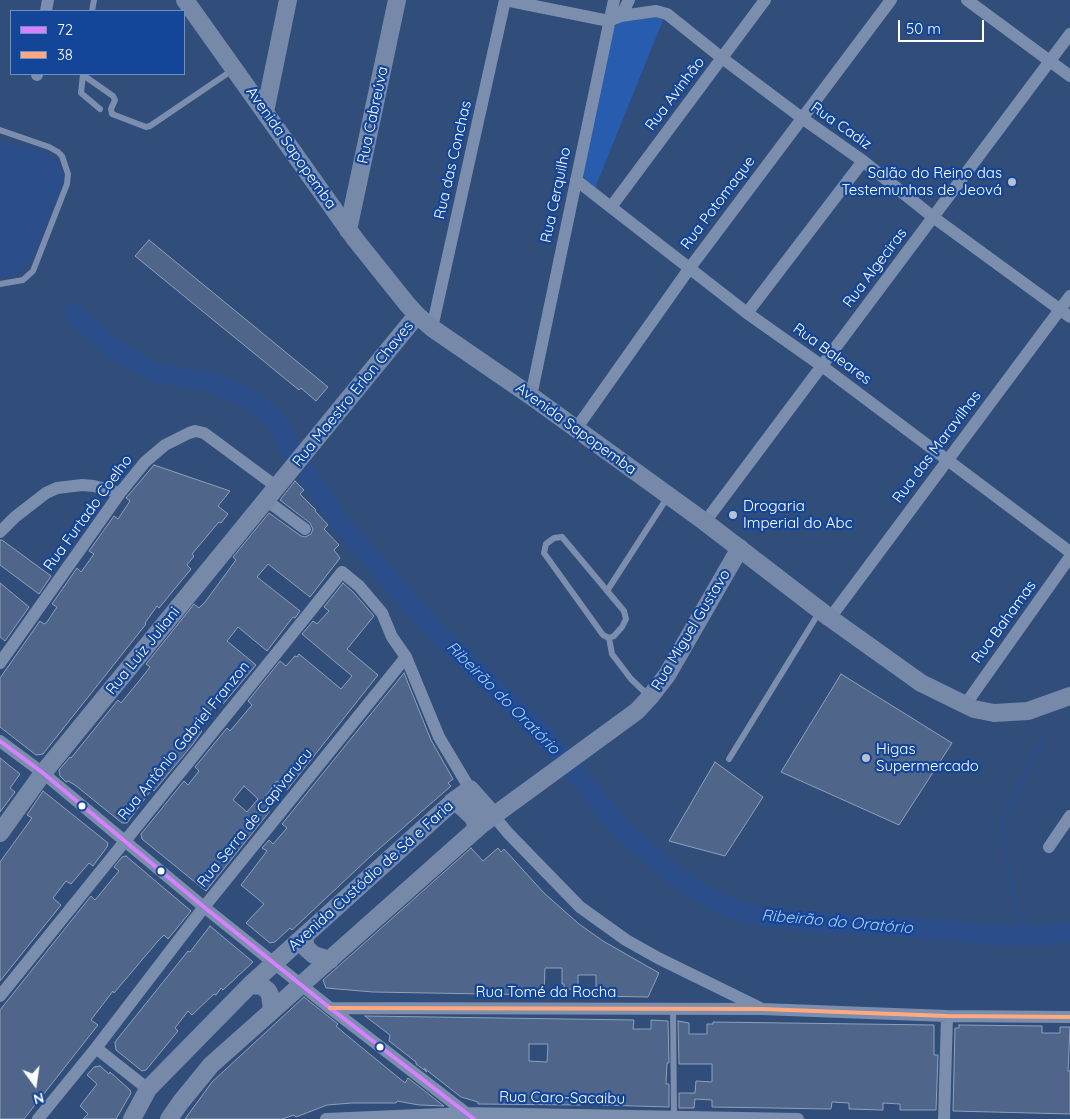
<!DOCTYPE html>
<html>
<head>
<meta charset="utf-8">
<style>
  body { margin:0 }
  #map { position:relative; width:1070px; height:1119px; overflow:hidden; background:#314d7a; font-family:Quicksand,sans-serif }
  canvas { display:block }
  .legend { position:absolute; left:10px; top:10px; width:175px; height:65px; box-sizing:border-box; background:#134598; border:1px solid #718fc1; margin:0; padding:6px 9px; list-style:none; font-size:15px; color:#fff }
  .legend li { display:flex; align-items:center; gap:10px; height:25px }
  .legend b { width:25px; border:1px solid #718fc1 }
  .north { position:absolute; left:10px; top:1059px; width:50px; height:50px; -webkit-text-stroke:4px #134598; paint-order:stroke; rotate:166deg; font-size:14px; font-weight:700; line-height:20px; text-align:center; color:#fff }
  .north::after { content:''; display:block; margin:auto; width:18px; height:22px; background:#fff; clip-path:polygon(50% 0,100% 100%,50% 72%,0 100%) }
  .scale { position:absolute; left:898px; top:20px; width:86px; height:22px; box-sizing:border-box; border:2px solid #fff; border-top:0; padding-left:6px; font-size:15px; line-height:18px; white-space:nowrap; color:#fff; -webkit-text-stroke:4px #134598; paint-order:stroke }
</style>
</head>
<body>
<div id="map">
<canvas width="1070" height="1119"></canvas>
<ul class="legend">
<li><b style="height:6px;background:#d880ff"></b>72</li>
<li><b style="height:6px;background:#ffa980"></b>38</li>
</ul>
<div class="north">N</div>
<div class="scale">50 m</div>
</div>
<script>
const ctx = document.querySelector('canvas').getContext('2d');
ctx.lineJoin = 'round';
function paint(path, color) {
  ctx.fillStyle = color;
  ctx.fill(path, 'evenodd');
}
function poly(rows) {
  const path = new Path2D();
  for (const r of rows) {
    path.moveTo(r[0], r[1]);
    for (let i = 2; i < r.length; i += 2) path.lineTo(r[i], r[i + 1]);
  }
  return path;
}
function strokePath(path, color, width, dash) {
  ctx.strokeStyle = color;
  ctx.lineWidth = width;
  ctx.lineCap = dash ? 'butt' : 'round';
  ctx.setLineDash(dash || []);
  ctx.stroke(path);
}
function label(font, color, halo, rows, align = 'center') {
  ctx.font = font + ' Quicksand,sans-serif';
  ctx.lineWidth = 4.5;
  ctx.setLineDash([]);
  ctx.textBaseline = 'middle';
  ctx.strokeStyle = halo;
  ctx.fillStyle = color;
  for (const [text, x, y, turn = 0] of rows) {
    ctx.save();
    ctx.translate(x, y);
    ctx.rotate((+turn || 0) * Math.PI / 180);
    ctx.textAlign = isNaN(turn) ? turn : align;
    if (halo) ctx.strokeText(text, 0, 0);
    ctx.fillText(text, 0, 0);
    ctx.restore();
  }
}
paint(poly([
  [657,17,664,18,595,188,588,183,584,177,584,170,614,27,621,22]
]), '#275cae');
paint(poly([
  [0,142,45,151,59,162,64,176,63,184,34,255,19,273,7,278,0,277]
]), '#2b4e8a');
strokePath(poly([
  [1034,936,1018,916,1001,831,1002,823,1026,773,1043,740]
]), '#2b4e8a', 3);
strokePath(poly([
  [74,313,111,347,153,372,215,383,244,396,274,418,296,458,338,520,435,631,544,735,620,827,673,874,698,892,736,911,762,917,821,923,894,926,1007,936,1046,936,1070,931]
]), '#2b4e8a', 20);
const building = poly([
  [149,240,328,387,316,401,301,388,299,390,135,256,149,240],
  [154,465,230,491,218,506,228,514,221,523,219,522,213,529,192,554,194,556,187,565,191,569,159,608,157,606,145,623,146,624,43,754,36,755,0,727,0,678,40,621,44,624,47,622,57,607,52,604,77,568,81,572,94,554,89,551,114,516,118,519,130,501,126,498,154,465],
  [295,481,304,490,300,494,316,510,315,511,328,525,324,529,339,545,334,550,340,558,310,597,268,564,257,577,300,611,295,618,293,617,267,651,238,627,227,641,256,665,223,704,219,700,197,727,202,731,193,744,154,791,152,789,127,823,122,823,75,785,68,781,66,782,60,776,59,770,70,757,71,758,118,700,121,703,139,681,150,667,146,664,194,604,199,608,205,602,236,560,233,557,269,513,301,536,305,537,311,534,313,529,310,523,280,500,295,481],
  [0,540,2,540,51,576,39,594,0,565,0,540],
  [0,583,29,607,5,641,0,637,0,583],
  [343,583,353,592,374,616,347,649,378,675,287,790,277,781,266,796,270,800,265,806,270,811,206,891,142,839,141,834,184,781,188,785,199,771,195,767,227,728,230,731,252,705,248,701,280,661,286,666,295,656,297,657,299,654,341,689,352,676,302,634,313,621,317,624,329,611,324,607,343,583],
  [244,786,258,799,247,812,233,800,244,786],
  [404,673,431,740,453,779,448,783,451,786,372,855,292,930,290,928,275,942,270,943,246,923,264,904,241,885,267,851,262,848,269,840,273,844,287,828,282,824,404,673],
  [841,674,952,743,899,825,781,772,841,674],
  [0,758,20,774,10,788,15,792,0,812,0,758],
  [715,762,763,797,725,856,669,841,715,762],
  [43,791,108,843,107,847,93,866,89,863,71,884,66,881,53,898,61,905,0,981,0,862,32,818,27,815,43,791],
  [471,848,483,861,498,848,501,852,504,849,544,893,579,924,603,941,659,973,648,997,596,996,596,975,578,975,578,989,564,989,564,984,562,984,562,968,545,968,544,995,373,992,326,988,323,980,471,848],
  [126,856,191,911,168,939,164,935,158,941,114,993,113,991,91,1020,98,1025,24,1119,0,1119,0,1010,91,896,95,900,119,871,114,867,122,857,126,856],
  [210,926,253,962,223,990,221,988,216,995,214,994,192,1015,188,1011,175,1028,178,1031,146,1070,142,1071,116,1050,115,1042,188,951,190,952,210,926],
  [304,997,338,1024,336,1026,344,1033,405,1083,408,1078,444,1106,419,1105,397,1101,396,1103,352,1103,327,1105,296,1117,294,1115,282,1119,185,1119,212,1082,304,997],
  [365,1016,634,1020,633,1029,651,1029,651,1020,668,1021,669,1063,667,1063,666,1084,669,1084,669,1107,602,1105,602,1099,581,1099,581,1105,478,1104,478,1102,461,1097,424,1068,427,1072,416,1064,416,1062,389,1041,390,1035,365,1016],
  [529,1044,548,1044,547,1062,529,1061,529,1044],
  [678,1021,689,1023,689,1034,707,1034,707,1024,713,1024,713,1022,934,1025,934,1055,938,1055,936,1110,900,1110,900,1104,883,1103,883,1110,849,1109,849,1103,832,1102,831,1109,712,1107,712,1100,695,1099,694,1108,679,1108,679,1093,695,1093,696,1081,712,1082,712,1064,679,1064,678,1021],
  [959,1025,1042,1026,1042,1033,1060,1033,1060,1027,1070,1027,1068,1071,1070,1071,1070,1114,953,1111,955,1028,959,1028,959,1025],
  [100,1066,109,1074,110,1072,130,1090,131,1093,116,1119,83,1119,88,1114,80,1106,97,1084,87,1075,94,1067,100,1066]
]);
paint(building, '#4f6589');
strokePath(building, '#90a0b9', 1);
strokePath(poly([
  [92,11,94,0],
  [83,74,81,93,100,109],
  [83,75,113,96,115,100,111,109,112,114,146,127,150,126,234,69],
  [0,130,49,147,58,152,62,156,68,174,67,184,33,271,23,280,0,284],
  [562,537,624,611,626,619,622,627,614,636,609,638,603,635,544,553,546,544,554,538,562,537],
  [607,591,667,498],
  [609,638,612,654,631,679,650,697],
  [729,759,820,611],
  [673,1008,674,1116]
]), '#7b8ead', 6);
strokePath(poly([
  [505,0,609,21],
  [967,0,1070,76],
  [46,11,48,0],
  [621,16,629,0],
  [609,21,621,16,656,11,667,14,722,58,802,118,863,161,933,217,1070,317],
  [37,75,37,74],
  [576,180,747,313,822,366,1070,552],
  [611,207,765,0],
  [747,313,863,161],
  [432,328,505,0],
  [531,396,614,0],
  [576,429,689,269,891,0],
  [266,500,305,529],
  [705,522,1070,34],
  [0,532,15,517,46,493,57,488,82,485,94,486,120,493],
  [830,618,1070,296],
  [0,663,120,493,145,462,165,445,189,433,195,431,204,433,277,487],
  [965,705,1070,557],
  [0,741,43,773,204,907,330,1008,474,1119],
  [494,816,508,833,580,907,626,940,658,958,760,1008],
  [1049,847,1070,816],
  [0,996,342,572,359,586,382,613,392,637,406,657,439,737,470,789],
  [330,1008,762,1009,947,1016,1070,1017],
  [96,1048,148,1089],
  [38,1119,96,1048,204,907,406,657],
  [326,1119,466,1113,798,1119],
  [944,1119,947,1016]
]), '#7b8ead', 12);
strokePath(poly([
  [185,0,355,239,407,304,417,315,432,328,531,396,705,522,830,618,921,683,974,709,994,713,1028,711,1070,696],
  [265,112,288,0],
  [348,230,397,0],
  [452,802,460,805,472,816,475,821,476,830],
  [0,833,43,773,417,315],
  [304,937,306,948,314,955,330,960],
  [250,985,262,986,268,991,270,995,272,1010],
  [132,1119,148,1089,250,985,456,799,470,789,494,816],
  [169,1119,180,1103,211,1065,481,825,637,711,650,697,667,675,740,548]
]), '#7689a9', 18);
strokePath(poly([
  [0,741,43,773,204,907,330,1008,474,1119]
]), '#d880ff', 4);
strokePath(poly([
  [330,1008,762,1009,947,1016,1070,1017]
]), '#ffa980', 4);
for (const [x, y, r, color] of [
  [1012,182,5,"#b7c1d0"],
  [733,515,5,"#b7c1d0"],
  [866,758,5,"#b7c1d0"],
  [82,806,4.5,"#fff"],
  [161,871,4.5,"#fff"],
  [380,1047,4.5,"#fff"]
]) {
  const dot = new Path2D();
  dot.arc(x, y, r, 0, 2 * Math.PI);
  ctx.fillStyle = color;
  ctx.fill(dot);
  strokePath(dot, '#134598', 2);
}
label('15px', '#fff', '#134598', [
  ["Rua Avinhão",675,94,-53],
  ["Rua Cabreúva",373,115,-78],
  ["Rua Cadiz",841,126,35],
  ["Avenida Sapopemba",291,148,55],
  ["Rua das Conchas",453,160,-77],
  ["Rua Cerquilho",556,195,-78],
  ["Rua Potomaque",718,203,-53],
  ["Rua Algeciras",875,268,-53],
  ["Rua Baleares",832,354,36],
  ["Rua Maestro Erlon Chaves",353,394,-51],
  ["Avenida Sapopemba",576,429,36],
  ["Rua das Maravilhas",937,447,-53],
  ["Rua Furtado Coelho",88,513,-54],
  ["Rua Bahamas",1004,622,-54],
  ["Rua Miguel Gustavo",691,630,-59],
  ["Rua Luiz Juliani",143,651,-51],
  ["Rua Antônio Gabriel Franzon",184,741,-51],
  ["Rua Serra de Capivarucu",255,818,-51],
  ["Avenida Custódio de Sá e Faria",371,876,-42],
  ["Rua Tomé da Rocha",546,992],
  ["Rua Caro-Sacaibu",562,1098,1]
]);
label('15px', '#fff', '#134598', [
  ["Salão do Reino das",1002,173,"right"],
  ["Testemunhas de Jeová",1002,190,"right"],
  ["Drogaria",743,506],
  ["Imperial do Abc",743,523],
  ["Higas",876,749],
  ["Supermercado",876,766]
], 'left');
label('italic 16px', '#b2cefa', '#134598', [
  ["Ribeirão do Oratório",503,698,45],
  ["Ribeirão do Oratório",837,922,5]
]);
</script>
</body>
</html>
